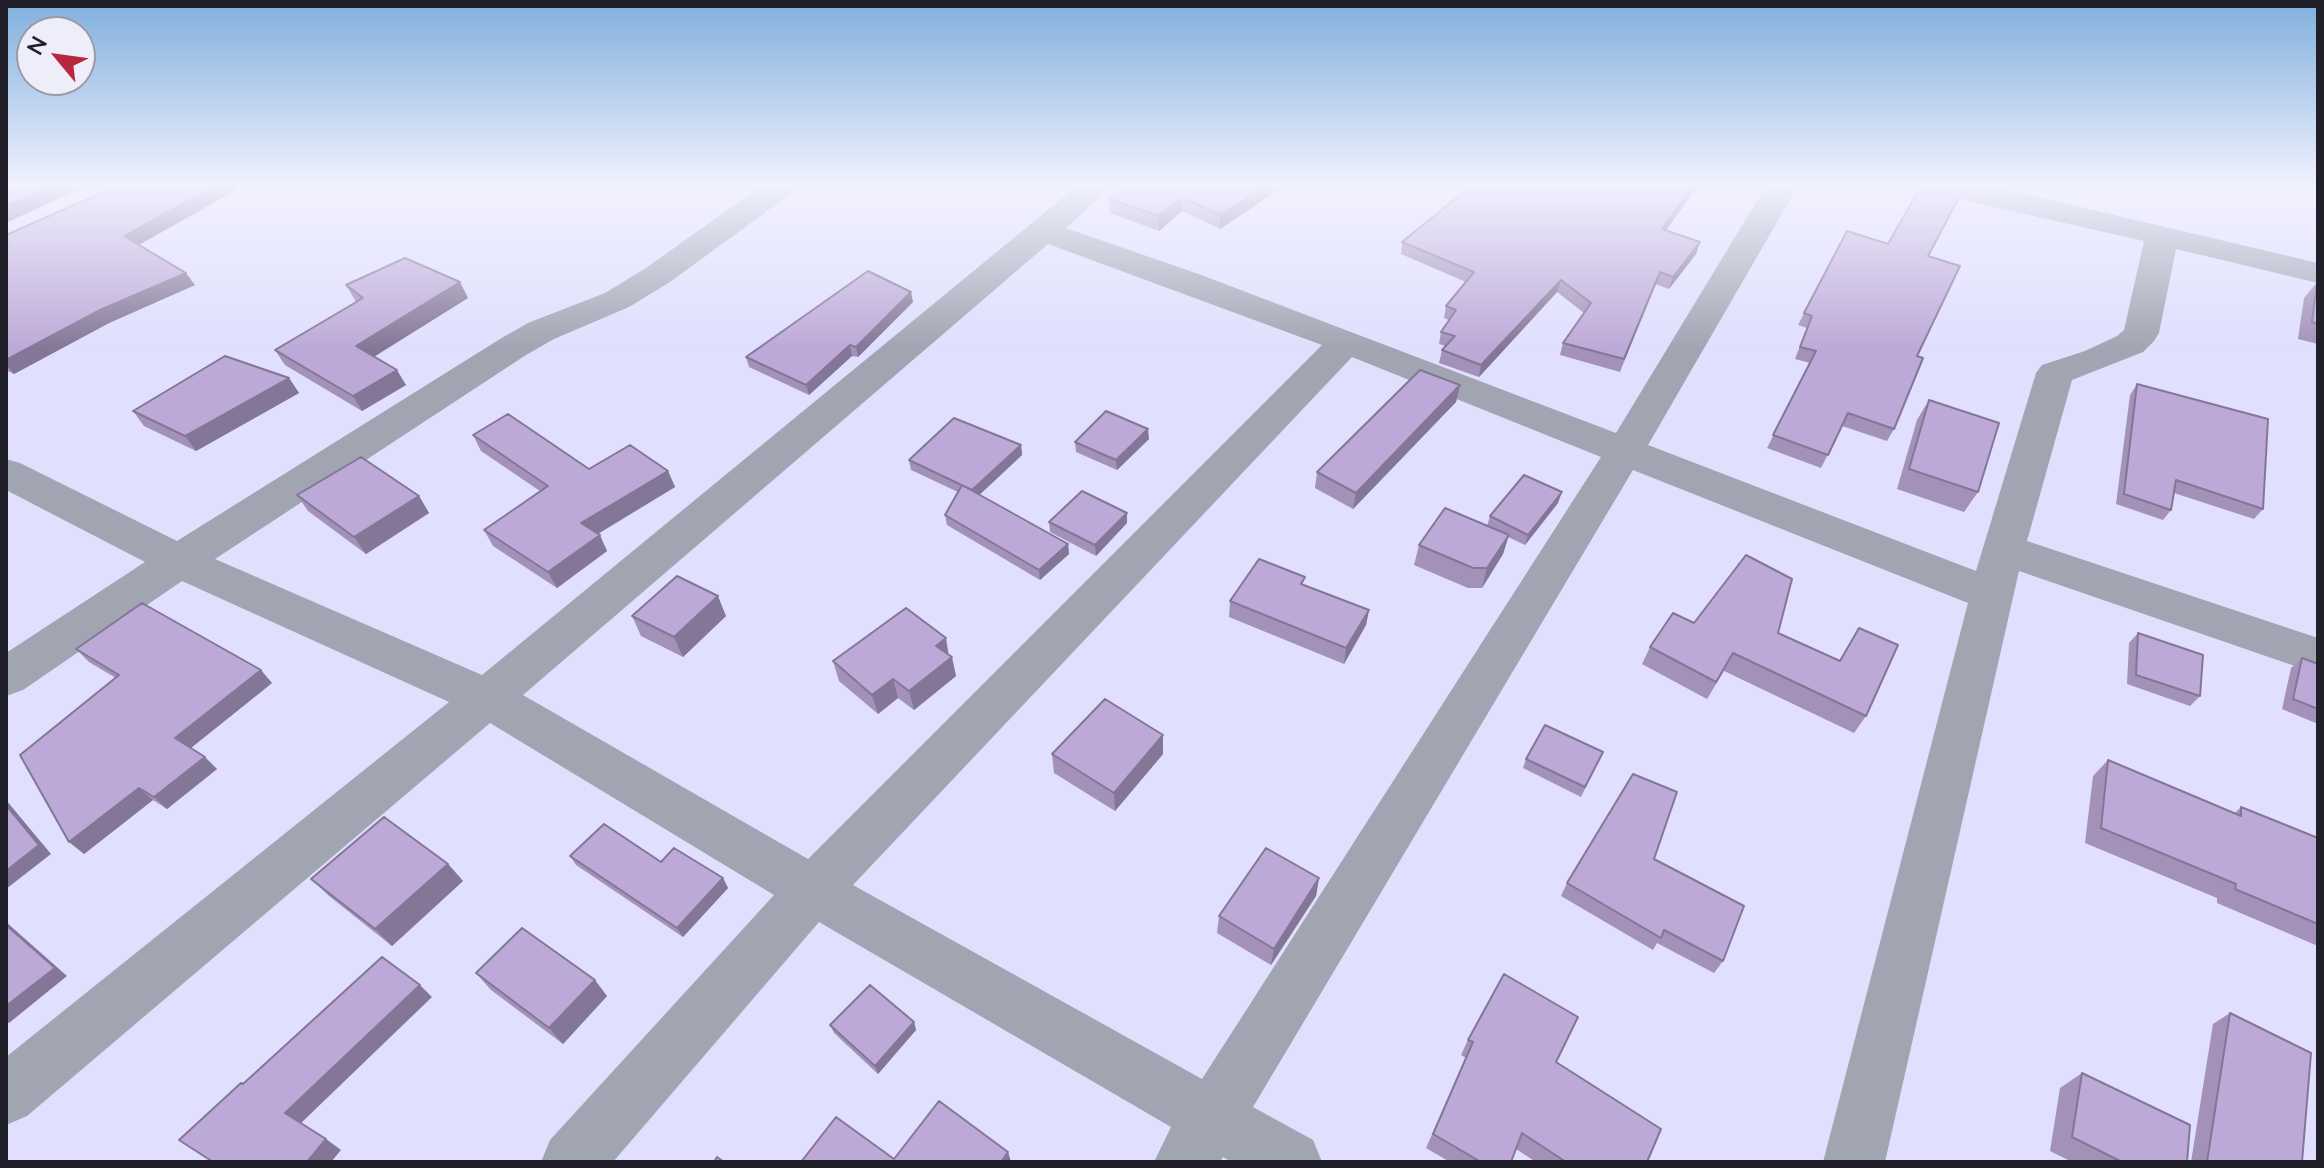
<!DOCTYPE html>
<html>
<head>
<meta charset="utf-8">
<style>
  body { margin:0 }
  #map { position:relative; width:2324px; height:1168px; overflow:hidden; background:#e0dffe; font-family:Lato,sans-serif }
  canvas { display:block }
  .frame { position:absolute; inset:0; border:8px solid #201f2a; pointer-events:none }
  .north { position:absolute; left:16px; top:16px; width:80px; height:80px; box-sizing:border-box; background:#eeeefb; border:2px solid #9c9ba7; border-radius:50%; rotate:299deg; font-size:22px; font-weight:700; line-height:32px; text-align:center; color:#201f2a }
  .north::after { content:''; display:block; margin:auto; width:28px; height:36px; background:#b8273d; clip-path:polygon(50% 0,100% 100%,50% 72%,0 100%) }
</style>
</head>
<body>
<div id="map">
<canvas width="2324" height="1168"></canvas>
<div class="frame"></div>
<div class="north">N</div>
</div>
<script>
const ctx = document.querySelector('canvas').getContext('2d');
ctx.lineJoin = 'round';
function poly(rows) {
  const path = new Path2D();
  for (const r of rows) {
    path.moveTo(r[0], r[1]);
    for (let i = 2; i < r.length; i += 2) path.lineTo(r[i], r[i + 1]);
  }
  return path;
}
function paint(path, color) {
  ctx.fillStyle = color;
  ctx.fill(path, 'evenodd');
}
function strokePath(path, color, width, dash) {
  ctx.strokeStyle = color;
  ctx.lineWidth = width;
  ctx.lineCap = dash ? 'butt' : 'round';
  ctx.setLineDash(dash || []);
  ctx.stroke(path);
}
paint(poly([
  [761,186,797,186,792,193,670,282,629,307,554,339,526,355,215,559,482,675,1077,186,1112,186,1066,228,1204,276,1616,433,1766,186,1798,186,1648,445,1976,571,2036,373,2042,365,2085,351,2117,336,2124,330,2144,241,1932,193,1927,186,1991,186,2318,263,2318,283,2176,249,2159,333,2154,341,2143,352,2072,380,2027,541,2318,638,2318,674,2019,571,1885,1162,1823,1162,1968,603,1633,470,1253,1107,1313,1140,1322,1162,1231,1162,1223,1157,1220,1162,1154,1162,1171,1127,819,922,613,1162,541,1162,550,1140,774,895,490,723,27,1116,6,1125,6,1057,449,702,182,581,23,690,6,696,6,653,145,562,6,490,6,459,20,463,177,541,500,339,528,323,605,293,646,268,761,186],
  [1048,244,1322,345,808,859,523,695,1048,244],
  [1352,357,1601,457,1202,1079,853,885,1352,357]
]), '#a0a5b1');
paint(poly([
  [591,186,624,186,617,191],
  [1125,186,1284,186,1220,229,1182,211,1159,231,1110,213,1109,199],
  [1471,186,1698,186,1666,230,1700,242,1696,254,1669,289,1655,284,1620,372,1560,355,1563,343,1584,313,1557,292,1479,377,1439,363,1442,350,1446,346,1439,344,1441,332,1449,320,1444,318,1446,306,1466,282,1401,254,1402,242],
  [238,189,139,245,195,285,109,323,14,374,6,370,6,235],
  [1888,244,1928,256,1917,356,1894,429,1887,441,1842,426,1821,468,1767,448,1810,363,1795,359,1807,328,1798,325,1804,313],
  [2317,282,2318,282,2318,344,2298,339,2304,298],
  [346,285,468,298,374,357,406,385,362,411,285,365,275,350,356,302],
  [913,302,858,357,852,356,809,395,749,367,746,357],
  [289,378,299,393,196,451,144,426,133,411],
  [2137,384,2263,509,2254,519,2174,493,2171,510,2163,520,2116,504,2130,395],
  [1460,385,1456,402,1353,509,1315,488,1317,472],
  [1929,400,1978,492,1964,512,1897,489,1917,420],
  [473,435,589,469,668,471,675,487,598,534,607,551,557,588,493,546,484,530,540,491,481,451],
  [1149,439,1117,470,1076,452,1075,442],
  [1021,445,1022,455,979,495,1068,544,1069,554,1040,580,947,525,945,515,958,492,911,470,909,460],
  [297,495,419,496,429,513,366,554,308,511],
  [1558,503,1525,545,1508,537,1503,554,1482,588,1468,588,1414,565,1419,545,1487,526,1490,516],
  [1127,513,1127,523,1096,556,1050,532,1049,522],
  [1304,585,1369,610,1366,625,1344,664,1229,617,1230,601],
  [632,616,726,616,683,657,641,636],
  [1694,623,1778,633,1839,661,1859,628,1866,716,1854,733,1724,671,1707,699,1642,664,1650,647],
  [2138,633,2200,696,2190,706,2127,684,2129,643],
  [76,649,272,683,191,748,217,769,167,809,153,800,84,854,116,678,89,662],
  [949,655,956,676,914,710,898,698,878,714,839,681,833,661],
  [2302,658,2318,664,2318,724,2282,709,2291,668],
  [1163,735,1163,754,1115,811,1054,773,1052,754],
  [1603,752,1581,797,1523,768,1526,759],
  [2108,760,2235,813,2241,807,2318,838,2318,946,2217,903,2217,898,2085,843,2093,776],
  [570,856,661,862,723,878,728,888,683,937,576,865],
  [1654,859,1723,961,1714,973,1657,943,1653,950,1561,896,1567,883],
  [448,864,463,881,392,946,329,896,311,879],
  [1319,878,1316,896,1271,965,1217,933,1219,916],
  [476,973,607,996,563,1044,491,990],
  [2230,1013,2302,1162,2191,1162,2213,1024],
  [914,1022,916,1030,878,1074,834,1033,830,1025],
  [1468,1040,1556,1062,1647,1162,1536,1162,1516,1149,1511,1162,1450,1162,1426,1148,1466,1058,1461,1055],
  [2082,1073,2187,1162,2072,1162,2050,1151,2060,1088]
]), '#a391b9');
paint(poly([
  [51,186,86,186,6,223,6,206],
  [214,186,236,186,238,189,133,248,124,236],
  [615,186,624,186,617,191],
  [1264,186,1284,186,1220,229,1220,215],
  [1693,186,1698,186,1658,241,1662,229],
  [1182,197,1182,211,1159,231,1159,216],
  [1700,242,1696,254,1669,289,1673,277],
  [186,273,195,285,109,323,14,374,6,364,6,360,100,310],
  [1561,280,1557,292,1479,377,1481,365],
  [460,282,468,298,365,362,356,346],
  [911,292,913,302,858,357,856,347],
  [850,345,852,356,809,395,806,385],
  [397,370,406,385,362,411,353,396],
  [289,378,299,393,196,451,185,436],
  [1460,385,1456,402,1353,509,1356,493],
  [1148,429,1149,439,1117,470,1116,460],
  [1021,445,1022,455,974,500,972,490],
  [668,471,675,487,589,539,581,523],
  [1562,492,1558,503,1525,545,1528,535],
  [419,496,429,513,366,554,354,537],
  [1127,513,1127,523,1096,556,1095,545],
  [600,535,607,551,557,588,548,572],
  [1509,535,1503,554,1482,588,1487,568],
  [1068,544,1069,554,1040,580,1039,570],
  [718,596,726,616,683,657,674,637],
  [1369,610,1366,625,1344,664,1346,648],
  [946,638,949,657,936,646],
  [952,657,956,676,914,710,909,691],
  [261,670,272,683,187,751,175,738],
  [893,679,898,698,878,714,872,695],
  [1163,735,1163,754,1115,811,1114,793],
  [205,757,217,769,167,809,154,797],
  [139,788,153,800,84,854,69,842],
  [6,800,51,854,6,889],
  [448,864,463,881,392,946,375,929],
  [723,878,728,888,683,937,677,928],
  [1319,878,1316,896,1271,965,1274,949],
  [6,922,67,976,9,1023,6,1021],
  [595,980,607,996,563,1044,549,1028],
  [420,985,432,997,300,1124,285,1113],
  [914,1022,916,1030,878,1074,875,1066],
  [326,1139,341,1150,331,1162,307,1162],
  [1008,1152,1011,1162,1001,1162]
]), '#847696');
const building = poly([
  [6,186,51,186,6,206,6,186],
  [117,186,214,186,124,236,186,273,100,310,6,360,6,246,8,245,6,245,6,235,117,186],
  [1125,186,1264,186,1220,215,1182,197,1159,216,1109,199,1125,186],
  [1471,186,1693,186,1662,229,1700,242,1673,277,1660,272,1624,359,1563,343,1591,303,1561,280,1481,365,1442,350,1455,336,1441,332,1456,310,1446,306,1474,272,1402,242,1471,186],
  [1921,186,1943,186,1963,190,1928,256,1960,266,1917,356,1923,358,1894,429,1848,413,1828,455,1773,435,1816,351,1800,347,1812,316,1804,313,1847,231,1888,244,1921,186],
  [405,258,460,282,356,346,397,370,353,396,275,350,363,298,346,285,405,258],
  [868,271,911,292,856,347,850,345,806,385,746,357,868,271],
  [2317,282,2318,282,2318,324,2312,322,2317,282],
  [225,356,289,378,185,436,133,411,225,356],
  [1420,370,1460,385,1356,493,1317,472,1420,370],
  [2137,384,2268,419,2263,509,2176,480,2171,510,2124,494,2137,384],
  [1929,400,1999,423,1978,492,1909,469,1929,400],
  [1106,411,1148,429,1116,460,1075,442,1106,411],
  [508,414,589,469,630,445,668,471,581,523,600,535,548,572,484,530,548,486,473,435,508,414],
  [954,418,1021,445,972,490,909,460,954,418],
  [361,457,419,496,354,537,297,495,361,457],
  [1524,475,1562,492,1528,535,1490,516,1524,475],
  [962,485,1068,544,1039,570,945,515,962,485],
  [1082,491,1127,513,1095,545,1049,522,1082,491],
  [1445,508,1509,535,1487,568,1473,568,1419,545,1445,508],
  [1746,555,1792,579,1778,633,1840,661,1859,628,1898,645,1866,716,1733,653,1716,682,1650,647,1673,613,1694,623,1746,555],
  [1259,559,1305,577,1301,584,1369,610,1346,648,1230,601,1259,559],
  [677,576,718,596,674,637,632,616,677,576],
  [142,603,261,670,175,738,205,757,154,797,139,788,69,842,20,755,119,675,76,649,142,603],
  [906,608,946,638,936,646,952,657,909,691,893,679,872,695,833,661,906,608],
  [2138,633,2203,655,2200,696,2136,675,2138,633],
  [2302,658,2318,664,2318,709,2293,699,2302,658],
  [1105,699,1163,735,1114,793,1052,754,1105,699],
  [1545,725,1603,752,1585,787,1526,759,1545,725],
  [2108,760,2241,816,2241,807,2318,838,2318,924,2235,889,2236,884,2101,828,2108,760],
  [1633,774,1677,792,1654,859,1744,906,1723,961,1664,930,1661,938,1567,883,1633,774],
  [6,805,39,845,6,871,6,805],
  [384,817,448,864,375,929,311,879,384,817],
  [604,824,661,862,674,848,723,878,677,928,570,856,604,824],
  [1266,848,1319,878,1274,949,1219,916,1266,848],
  [6,925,55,968,6,1006,6,925],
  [522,928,595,980,549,1028,476,973,522,928],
  [382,957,420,985,285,1113,326,1139,307,1162,213,1162,179,1140,241,1083,243,1084,382,957],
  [1504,974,1578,1017,1556,1062,1661,1129,1647,1162,1566,1162,1522,1133,1511,1162,1481,1162,1433,1134,1473,1042,1468,1040,1504,974],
  [870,985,914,1022,875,1066,830,1025,870,985],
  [2230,1013,2311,1053,2302,1162,2207,1162,2230,1013],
  [2082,1073,2190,1125,2187,1162,2122,1162,2072,1137,2082,1073],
  [939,1101,1008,1152,1001,1162,801,1162,836,1117,894,1159,939,1101],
  [717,1157,724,1162,714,1162,717,1157]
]);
paint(building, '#bda9d7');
strokePath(building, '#847696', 2);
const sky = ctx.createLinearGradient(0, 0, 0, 349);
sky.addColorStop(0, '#7fafdd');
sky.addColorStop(0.53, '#f1f1ff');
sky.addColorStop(1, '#f1f1ff00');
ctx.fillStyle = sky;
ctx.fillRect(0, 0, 2324, 349);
</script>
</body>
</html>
